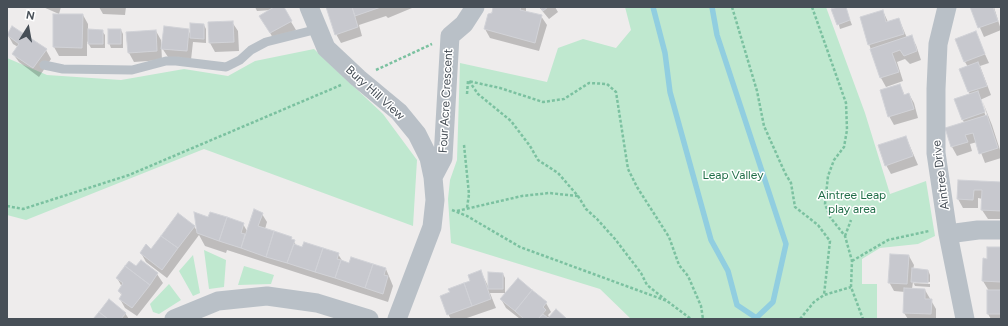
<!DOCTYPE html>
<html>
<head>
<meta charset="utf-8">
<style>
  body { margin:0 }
  #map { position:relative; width:1008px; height:326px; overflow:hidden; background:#eeecec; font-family:Figtree,sans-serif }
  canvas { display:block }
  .frame { position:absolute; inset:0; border:8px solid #474f57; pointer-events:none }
  .north { position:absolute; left:8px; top:8px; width:40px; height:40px; -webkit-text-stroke:3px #fff; paint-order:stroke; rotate:11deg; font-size:11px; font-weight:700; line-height:16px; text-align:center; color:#474f57 }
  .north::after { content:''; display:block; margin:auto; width:14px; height:18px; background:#474f57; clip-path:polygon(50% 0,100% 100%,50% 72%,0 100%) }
</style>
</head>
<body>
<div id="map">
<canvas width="1008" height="326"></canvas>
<div class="frame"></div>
<div class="north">N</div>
</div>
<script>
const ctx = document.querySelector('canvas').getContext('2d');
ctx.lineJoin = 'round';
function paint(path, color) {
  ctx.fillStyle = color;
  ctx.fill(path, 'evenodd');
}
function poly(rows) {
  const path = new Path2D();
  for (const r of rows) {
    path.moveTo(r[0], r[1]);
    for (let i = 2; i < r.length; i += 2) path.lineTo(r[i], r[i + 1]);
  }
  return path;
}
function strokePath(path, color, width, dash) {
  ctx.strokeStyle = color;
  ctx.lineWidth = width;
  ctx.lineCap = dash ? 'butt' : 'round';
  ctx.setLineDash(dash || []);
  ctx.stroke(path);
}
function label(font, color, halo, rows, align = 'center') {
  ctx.font = font + ' Figtree,sans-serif';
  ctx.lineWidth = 3;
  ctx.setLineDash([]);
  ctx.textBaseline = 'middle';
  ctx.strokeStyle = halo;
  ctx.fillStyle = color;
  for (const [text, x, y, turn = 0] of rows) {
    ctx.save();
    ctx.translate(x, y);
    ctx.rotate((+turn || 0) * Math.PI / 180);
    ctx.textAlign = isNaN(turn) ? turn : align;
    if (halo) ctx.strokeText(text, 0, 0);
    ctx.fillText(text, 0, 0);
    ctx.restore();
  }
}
paint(poly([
  [625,7,826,7,865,113,890,194,926,181,935,236,918,244,880,248,862,259,862,284,877,284,877,319,631,319,600,289,451,243,448,199,450,180,457,160,460,63,547,82,558,48,583,39,616,48,631,30],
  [314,49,383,114,417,160,413,226,204,149,26,220,7,215,7,58,47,75,121,80,184,69,228,76,255,61],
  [204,250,226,260,224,287,209,289],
  [193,255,200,293,193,296,179,271],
  [244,266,274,275,271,284,238,285],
  [169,284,181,300,159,314,153,312,150,304]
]), '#bfe8cf');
paint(poly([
  [43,7,61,7,59,14],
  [99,7,126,7,125,15,103,14],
  [255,7,274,7,274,8,282,7,296,30,275,42,261,16,271,10,257,11],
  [327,7,412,7,412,8,388,18,386,16,359,25,362,36,341,43,336,34],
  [494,7,526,7,526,12,541,16,547,25,539,51,490,38,485,29],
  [539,7,555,7,558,12,549,19],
  [834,7,845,7,852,25,840,29],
  [971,7,994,7,1001,30,984,37],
  [883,11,888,22,899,19,907,38,911,37,916,45,921,60,910,64,905,59,897,62,903,81,886,87,881,78,869,44],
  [83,15,88,24,88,30,102,31,105,35,105,48,91,48,87,41,87,56,59,56,54,47],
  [232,22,238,31,239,51,215,52,210,43,209,23],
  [204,25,206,29,206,43,193,42,191,60,168,57,162,48,188,30,191,35],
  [121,30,123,34,123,48,111,48,109,43],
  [156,31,161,40,162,60,134,62,129,53],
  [975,32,989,63,980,66,991,95,980,100,986,117,988,117,982,100,992,125,1001,153,1001,158,985,163,977,142,970,144,972,151,957,156,952,147,946,128,964,123,956,99,970,95,961,69,968,67,965,62],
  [8,35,46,50,51,59,39,77,19,62,13,54,18,47,13,44],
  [900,85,905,96,909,94,914,103,918,118,894,125,889,116],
  [906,137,918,165,891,174,886,165],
  [959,181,1001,183,1001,219,988,219,982,210,983,199,978,198,978,208,963,208,958,199],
  [262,214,267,222,265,229,291,238,297,246,338,254,343,262,350,264,386,269,393,286,388,302,227,250,226,253,205,246,199,235,167,278,146,262,141,253,152,250,194,226,198,233,209,218,243,224,247,231],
  [1001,248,1001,319,991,319,988,314,989,291,983,281,987,260],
  [909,256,914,265,913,270,928,270,930,275,930,282,913,281,913,283,930,284,930,287,915,286,913,282,912,289,925,290,936,309,936,319,908,319,904,313,905,292,894,291,889,282],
  [141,261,157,274,163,283,137,316,125,308,120,299,122,296,119,291,122,287,117,278,136,268],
  [481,272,489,288,503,274,505,278,505,293,490,293,496,308,464,319,451,319,448,314,471,282],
  [501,299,546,303,551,312,548,315,550,318,565,319,520,319,506,308],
  [125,313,129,319,95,319]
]), '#0003');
strokePath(poly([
  [653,7,665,53,670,92,711,240,728,271,737,305,755,317],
  [712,7,717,35,786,244,773,302,755,319]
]), '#91cee0', 5.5);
const building = poly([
  [274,7,284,7,292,21,270,33,259,16,274,7],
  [326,7,352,7,358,27,335,35,326,7],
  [352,7,381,7,355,16,352,7],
  [493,7,521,7,520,10,542,15,535,43,484,29,488,14,492,13,493,7],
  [540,7,548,7,543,11,540,7],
  [838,7,846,7,850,20,837,25,831,9,838,7],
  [970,7,993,7,998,21,978,28,970,7],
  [883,10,886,22,899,18,904,34,868,45,860,17,883,10],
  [53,14,83,14,82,48,53,47,53,14],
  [233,21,234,42,209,43,208,22,233,21],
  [190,23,204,24,204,39,190,38,190,23],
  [12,26,47,49,33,68,12,54,19,44,7,35,12,26],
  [164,26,189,29,187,51,161,49,164,26],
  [88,29,103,30,103,44,88,44,88,29],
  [108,29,121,29,121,44,108,44,108,29],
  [156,30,157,51,128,53,126,32,156,30],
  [976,31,985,54,964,62,955,39,976,31],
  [912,35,917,51,904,56,900,50,892,53,899,72,880,78,870,49,912,35],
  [978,62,987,86,968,92,959,69,978,62],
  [900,84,904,95,909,93,914,109,888,117,880,90,900,84],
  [978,91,985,112,962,120,954,99,978,91],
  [987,115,998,148,979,154,973,133,965,135,968,142,951,147,945,128,987,115],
  [906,136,913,156,885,166,878,145,906,136],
  [958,180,1001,182,1001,211,981,210,982,190,974,190,973,200,957,199,958,180],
  [254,209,263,213,258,226,274,231,266,257,241,248,254,209],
  [194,212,208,217,210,212,227,217,219,241,197,233,194,212],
  [178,213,195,226,178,248,161,236,178,213],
  [227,217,244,223,241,233,245,234,241,248,219,241,227,217],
  [274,231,292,237,291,239,295,240,287,263,266,257,274,231],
  [161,236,178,248,162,270,140,253,146,244,151,249,161,236],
  [304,242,323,248,315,272,287,263,294,244,302,247,304,242],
  [987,247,1001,247,1001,282,982,281,983,258,987,259,987,247],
  [323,248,339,253,337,259,341,260,335,278,315,272,323,248],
  [890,254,909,255,907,284,888,283,890,254],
  [351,257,373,264,365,288,335,278,341,260,349,263,351,257],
  [141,260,158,273,150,285,125,266,129,261,136,266,141,260],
  [373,264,386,268,384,275,388,276,383,294,365,288,373,264],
  [125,266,150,285,132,308,119,299,122,294,118,291,123,283,116,278,125,266],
  [912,268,928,270,928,283,911,282,912,268],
  [481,270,491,299,472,306,464,283,470,281,468,275,481,270],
  [488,272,503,273,503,289,488,289,488,272],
  [518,278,532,290,515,311,500,299,518,278],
  [464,283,472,306,447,315,440,296,450,292,448,289,464,283],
  [904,288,925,289,925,299,932,299,931,314,903,313,904,288],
  [532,290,547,302,543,307,546,310,538,319,524,319,515,311,532,290],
  [987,290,1001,290,1001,314,987,314,987,290],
  [109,299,126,313,121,319,108,319,99,312,109,299],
  [556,309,567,319,538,319,543,314,548,318,556,309],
  [99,312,108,319,93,319,99,312]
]);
paint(building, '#c7c8ce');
strokePath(building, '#d1d2d7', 1);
strokePath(poly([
  [732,7,757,91,764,126,785,173,791,183,795,207,818,225,830,241,824,295],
  [812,7,846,103,847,130,844,147,834,160,828,176,825,204,830,217,845,236,852,261,851,287,863,319],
  [376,70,432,44],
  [469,81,478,94,511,121,530,146,538,160,558,173,578,196,586,209,597,219,615,239,641,273,647,285,667,301],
  [467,94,468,81,500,88,543,102,564,99,589,83,607,84,616,92,628,169,637,187,669,237,679,265,688,276,701,306,703,319],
  [464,145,469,194,467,208],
  [7,206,23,209,129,175,341,85],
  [452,210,467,216,520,247,667,301,691,319],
  [457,211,522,196,549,193,578,196],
  [845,236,851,220],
  [852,261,888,240,929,231],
  [800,319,814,302,824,295,851,287]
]), '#7bc1a0', 2.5, [3, 2]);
strokePath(poly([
  [44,65,63,69,132,70,166,61,176,61,226,67,240,60,251,50,266,42,318,29]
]), '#b9c0c7', 9);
strokePath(poly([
  [309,7,326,48,358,78,399,112,417,134,429,158,433,177,435,200,432,227,397,319],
  [947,7,938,44,936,89,936,153,948,234,965,319],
  [433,177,443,158,450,36,464,24,475,7],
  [948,234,978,230,1001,230],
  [174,319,218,301,267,296,317,303,369,319]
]), '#b9c0c7', 19);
label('12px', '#474f57', '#fff', [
  ["Bury Hill View",375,93,42],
  ["Four Acre Crescent",446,101,-87],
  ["Aintree Drive",941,175,-97]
]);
label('12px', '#216e49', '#fff', [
  ["Leap Valley",733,175],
  ["Aintree Leap",852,195],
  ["play area",852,209]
]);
</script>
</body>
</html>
